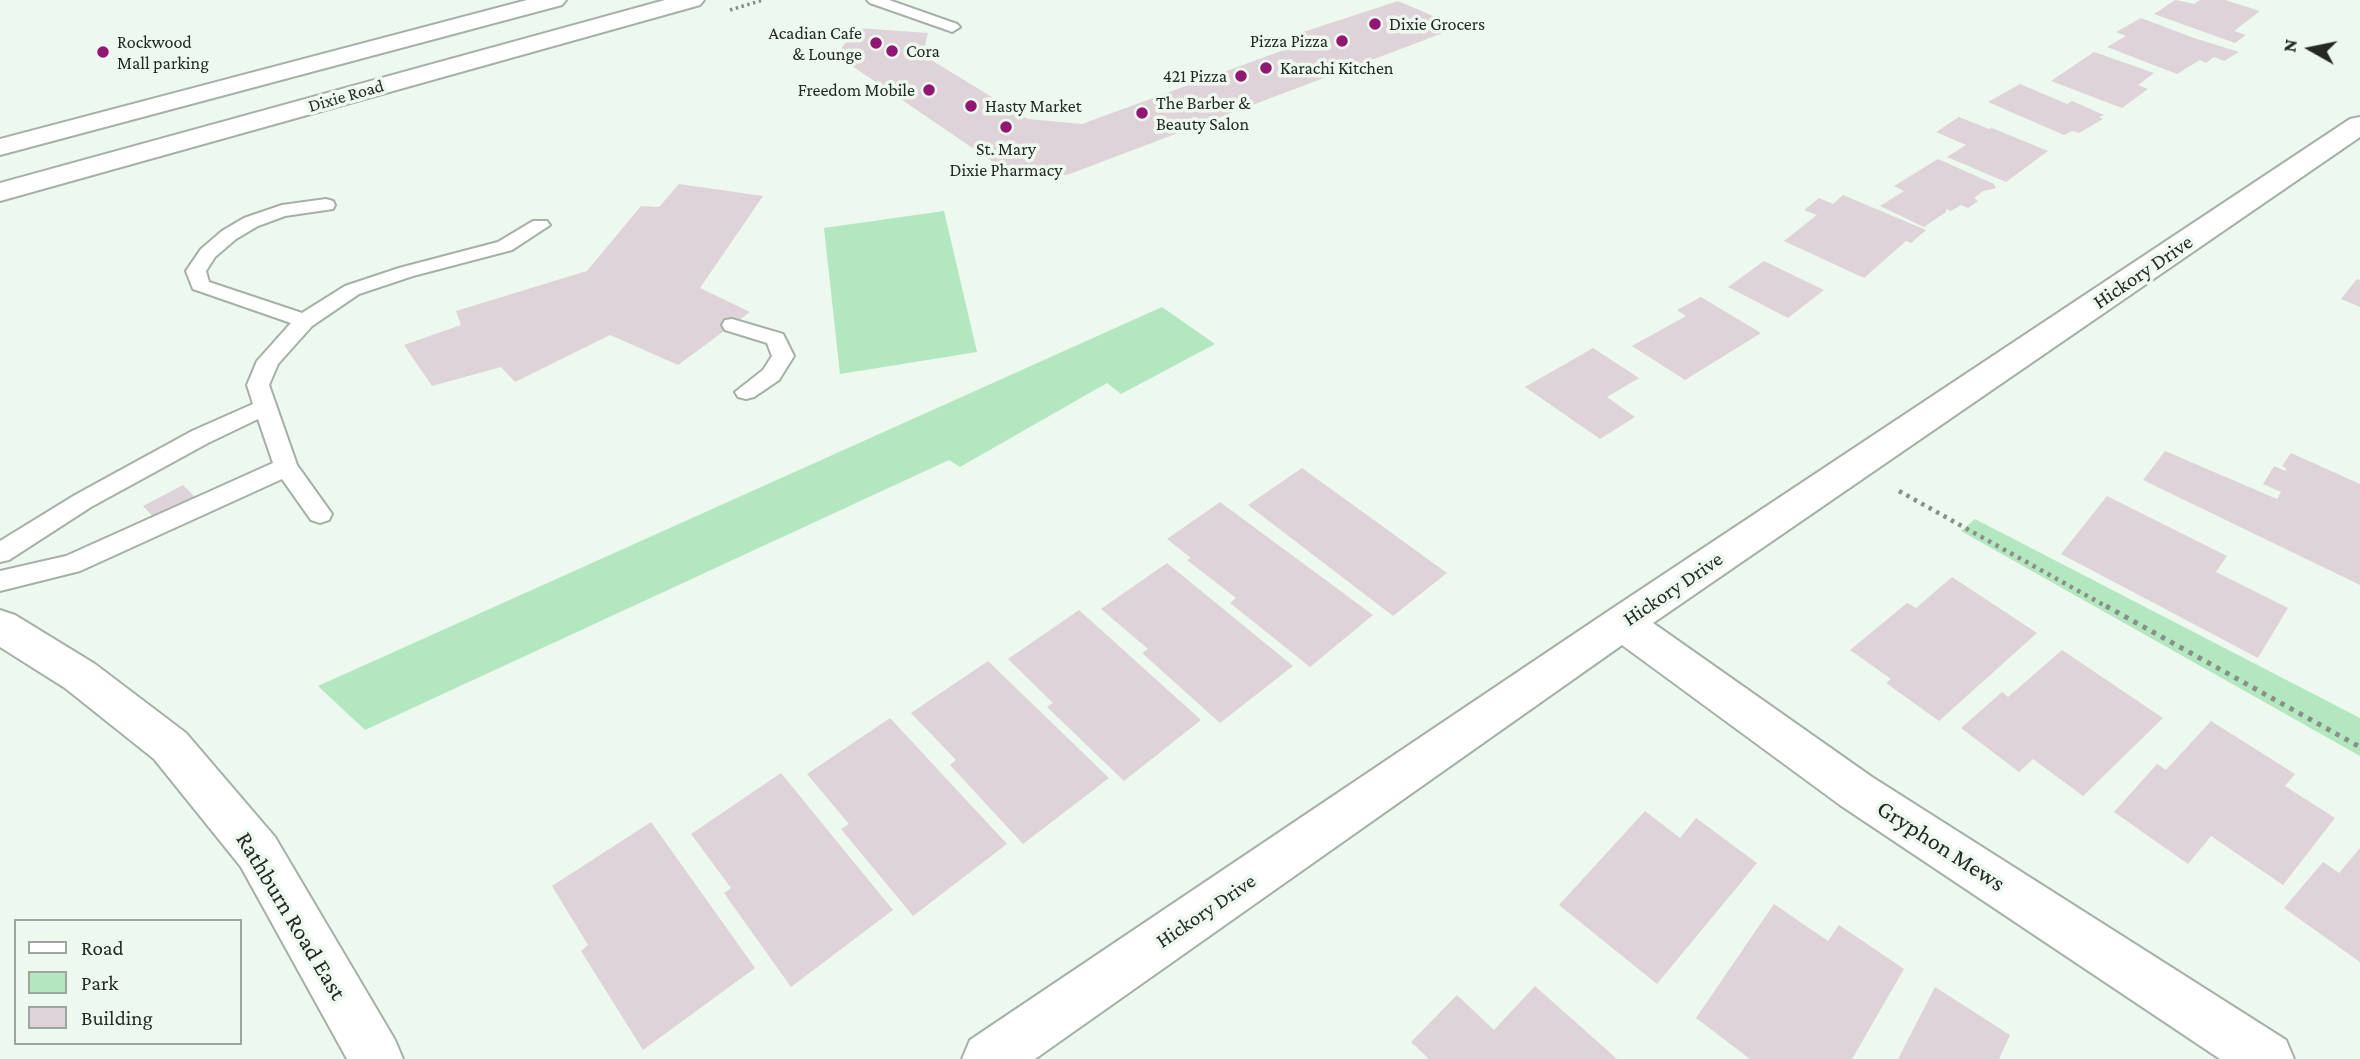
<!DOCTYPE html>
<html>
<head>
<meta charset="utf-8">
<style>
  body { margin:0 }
  #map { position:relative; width:2360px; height:1059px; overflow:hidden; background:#edf8ef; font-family:"Crimson Pro",serif }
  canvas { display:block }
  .legend { position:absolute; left:14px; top:919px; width:228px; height:126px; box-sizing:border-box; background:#edf8ef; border:2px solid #9da59f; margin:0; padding:9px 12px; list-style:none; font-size:21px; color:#252926 }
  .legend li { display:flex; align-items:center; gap:14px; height:35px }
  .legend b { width:35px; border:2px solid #9da59f }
  .north { position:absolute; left:2276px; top:14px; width:70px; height:70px; -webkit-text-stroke:5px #edf8ef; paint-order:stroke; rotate:279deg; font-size:19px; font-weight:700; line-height:28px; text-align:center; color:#252926 }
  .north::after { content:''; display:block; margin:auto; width:24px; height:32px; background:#252926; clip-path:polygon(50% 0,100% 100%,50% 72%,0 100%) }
</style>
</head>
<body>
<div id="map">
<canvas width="2360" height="1059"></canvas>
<ul class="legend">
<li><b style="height:9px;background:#fff"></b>Road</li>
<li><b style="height:19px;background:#b3e7c0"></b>Park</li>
<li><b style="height:19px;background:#dfd3da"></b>Building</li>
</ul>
<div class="north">N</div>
</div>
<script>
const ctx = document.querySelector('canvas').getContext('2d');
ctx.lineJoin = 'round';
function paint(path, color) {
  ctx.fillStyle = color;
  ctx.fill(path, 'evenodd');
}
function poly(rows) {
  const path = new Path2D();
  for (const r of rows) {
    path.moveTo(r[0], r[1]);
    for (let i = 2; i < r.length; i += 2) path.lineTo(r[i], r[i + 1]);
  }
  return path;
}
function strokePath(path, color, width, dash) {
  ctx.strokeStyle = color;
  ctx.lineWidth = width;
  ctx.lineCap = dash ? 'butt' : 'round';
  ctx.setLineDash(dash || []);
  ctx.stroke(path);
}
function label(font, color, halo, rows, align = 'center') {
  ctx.font = font + ' "Crimson Pro",serif';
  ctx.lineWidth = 7;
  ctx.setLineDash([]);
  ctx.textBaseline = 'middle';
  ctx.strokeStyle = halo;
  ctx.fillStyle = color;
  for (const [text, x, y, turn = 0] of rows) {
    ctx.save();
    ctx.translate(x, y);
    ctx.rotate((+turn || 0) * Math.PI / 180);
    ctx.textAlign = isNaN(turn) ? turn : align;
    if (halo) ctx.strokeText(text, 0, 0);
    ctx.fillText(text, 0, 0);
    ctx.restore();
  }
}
paint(poly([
  [944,211,977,352,840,374,824,228],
  [1162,307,1215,344,1121,394,1107,383,960,467,949,460,365,730,318,686],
  [1975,519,2360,718,2360,756,1961,531]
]), '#b3e7c0');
paint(poly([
  [2175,0,2194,4,2200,0,2225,0,2260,11,2234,31,2246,35,2235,43,2154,14],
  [1398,1,1459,27,1067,175,996,164,836,55,857,28,928,33,923,55,1028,119,1082,124,1311,40,1297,34],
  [2141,18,2197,39,2239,52,2224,61,2214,57,2206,63,2200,60,2177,74,2107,47,2126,36,2116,32],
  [2094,52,2154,73,2138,85,2148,89,2122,108,2051,81],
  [2020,84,2067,104,2072,101,2104,115,2099,117,2103,119,2079,133,2072,131,2064,135,1988,102],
  [1959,117,1989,129,1992,128,2048,151,2006,182,1947,157,1966,145,1936,132],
  [1938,159,1994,184,1996,188,1983,191,1974,198,1978,201,1968,208,1961,205,1951,211,1946,209,1946,212,1924,227,1880,206,1904,191,1894,186],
  [679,184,763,196,700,288,750,312,678,365,610,335,515,382,501,367,432,386,404,345,461,325,456,311,587,271,641,206,659,207],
  [1843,195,1926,230,1911,243,1906,241,1864,278,1784,241,1817,215,1804,210,1819,198,1833,204],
  [1764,261,1824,290,1788,318,1728,287],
  [2357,279,2360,280,2360,307,2341,299],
  [1701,297,1761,333,1685,380,1632,346,1686,316,1677,310],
  [1593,348,1639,378,1607,397,1635,417,1600,439,1525,387],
  [2165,451,2277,499,2281,492,2263,484,2274,466,2285,471,2287,469,2282,466,2291,453,2360,484,2360,585,2143,480],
  [1302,468,1447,573,1393,616,1248,505],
  [183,485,198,500,157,521,143,506],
  [2107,496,2227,556,2216,572,2288,608,2258,658,2061,554],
  [1220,502,1373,615,1310,667,1230,603,1236,598,1187,560,1191,558,1167,539],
  [1167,563,1293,666,1220,723,1142,653,1148,649,1101,609],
  [1952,577,2037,633,1939,721,1886,683,1891,679,1850,650,1907,603,1916,608],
  [1079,610,1201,720,1124,781,1047,707,1053,703,1008,659],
  [2062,650,2163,718,2083,796,2033,759,2019,772,1961,728,2002,692,2008,697],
  [988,661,1109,778,1023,844,950,765,956,760,911,713],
  [890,718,1007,844,913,916,841,829,849,824,807,774],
  [2211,721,2295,774,2285,786,2335,818,2283,885,2211,836,2188,864,2114,812,2157,764,2166,770],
  [781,773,893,910,791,987,724,893,731,888,691,834],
  [1645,811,1680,838,1696,818,1757,863,1657,984,1559,905],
  [651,822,755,968,643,1050,581,951,588,945,552,886],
  [2360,848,2360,962,2284,908,2323,862,2339,873],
  [1774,904,1828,941,1839,925,1904,969,1852,1059,1750,1059,1696,1018],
  [1535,986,1617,1059,1429,1059,1411,1042,1457,995,1494,1030],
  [1935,987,2010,1035,1999,1059,1898,1059]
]), '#dfd3da');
const service = poly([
  [867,0,889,0,957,24,960,27,952,32,947,30,870,3,867,0],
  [326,199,333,201,335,205,333,209,285,216,258,226,236,239,215,257,206,271,209,282,302,313,345,286,399,268,498,242,533,221,547,221,550,225,512,250,413,276,359,294,312,326,278,364,269,385,297,465,332,514,329,520,320,523,311,520,282,479,80,571,0,591,0,571,66,556,273,463,258,419,208,443,91,507,9,560,0,562,0,541,75,495,192,431,253,404,247,385,257,361,291,323,193,289,186,271,201,249,222,231,244,218,282,205,326,199],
  [732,319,783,334,794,356,779,380,754,397,746,399,738,397,735,392,763,370,772,356,767,343,725,330,722,325,725,320,732,319]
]);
const minor = poly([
  [2360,117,2360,137,1653,623,1872,777,2286,1040,2294,1059,2220,1059,1840,805,1622,645,1035,1059,962,1059,970,1040,1607,612,2350,119,2360,117]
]);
const tertiary = poly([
  [0,610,15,615,95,664,186,733,275,837,395,1040,403,1059,347,1059,241,867,154,759,65,688,0,647,0,610]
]);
const secondary = poly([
  [527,0,566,0,562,5,0,155,0,139,527,0],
  [665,0,704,0,700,5,0,201,0,183,665,0]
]);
strokePath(service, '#a5b0a7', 4);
strokePath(minor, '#a5b0a7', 4);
strokePath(tertiary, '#a5b0a7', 4);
strokePath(secondary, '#a5b0a7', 4);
strokePath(poly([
  [730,10,763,0]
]), '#89908a', 3.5, [2.5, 3.5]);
strokePath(poly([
  [1899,491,2109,608]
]), '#89908a', 4.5, [3.5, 5]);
strokePath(poly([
  [2106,606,2360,747]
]), '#89908a', 5, [4.5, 6]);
paint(service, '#fff');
paint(minor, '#fff');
paint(tertiary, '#fff');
paint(secondary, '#fff');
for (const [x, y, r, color] of [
  [1375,24,7,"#921773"],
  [1342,41,7,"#921773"],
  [876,43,7,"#921773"],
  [892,51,7,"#921773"],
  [103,52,7,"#921773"],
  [1266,68,7,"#921773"],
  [1241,76,7,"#921773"],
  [929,90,7,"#921773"],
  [971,106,7,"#921773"],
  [1142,113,7,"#921773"],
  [1006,127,7,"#921773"]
]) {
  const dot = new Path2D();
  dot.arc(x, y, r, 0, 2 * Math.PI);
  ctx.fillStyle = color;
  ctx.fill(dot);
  strokePath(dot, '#edf8ef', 2.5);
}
label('18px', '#252926', '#edf8ef', [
  ["Dixie Grocers",1389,24],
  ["Acadian Cafe",862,33,"right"],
  ["& Lounge",862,54,"right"],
  ["Pizza Pizza",1328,41,"right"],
  ["Rockwood",117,42],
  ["Mall parking",117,63],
  ["Cora",906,51],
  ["Karachi Kitchen",1280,68],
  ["421 Pizza",1227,76,"right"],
  ["Freedom Mobile",915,90,"right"],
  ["The Barber &",1156,103],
  ["Beauty Salon",1156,124],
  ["Hasty Market",985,106],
  ["St. Mary",1006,149,"center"],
  ["Dixie Pharmacy",1006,170,"center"]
], 'left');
label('18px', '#252926', '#edf8ef', [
  ["Dixie Road",346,96,-16]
]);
label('21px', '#252926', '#edf8ef', [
  ["Hickory Drive",2143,272,-34],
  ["Hickory Drive",1673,589,-34],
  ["Hickory Drive",1206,911,-34]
]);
label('24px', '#252926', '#edf8ef', [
  ["Gryphon Mews",1941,846,33],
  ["Rathburn Road East",291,916,59]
]);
</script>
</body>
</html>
